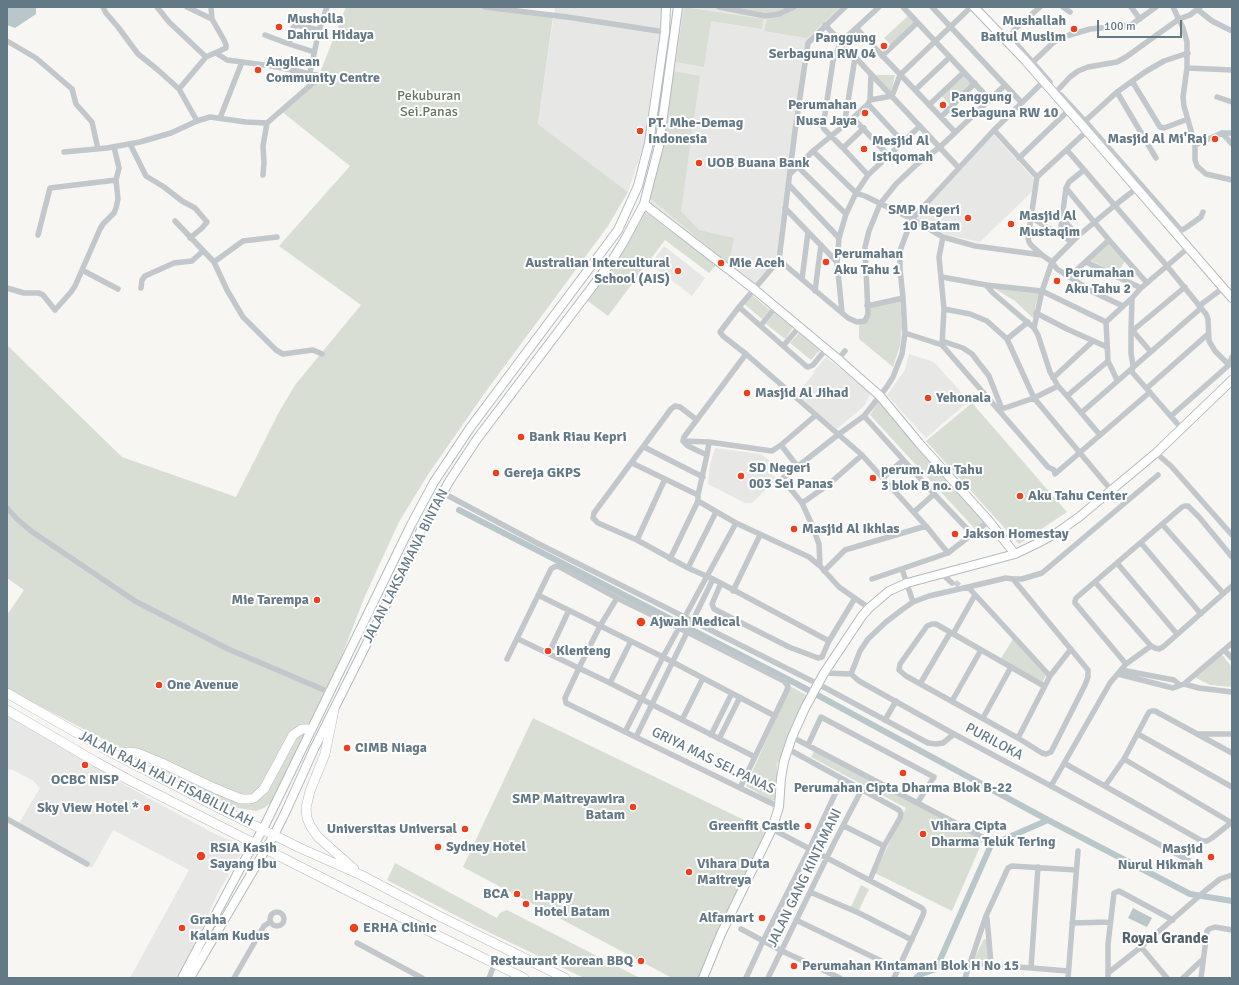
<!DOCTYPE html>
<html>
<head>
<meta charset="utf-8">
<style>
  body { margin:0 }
  #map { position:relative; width:1239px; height:985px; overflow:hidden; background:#f7f6f3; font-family:Signika,sans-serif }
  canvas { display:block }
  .frame { position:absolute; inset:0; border:8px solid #647986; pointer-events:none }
  .scale { position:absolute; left:1097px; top:20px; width:85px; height:18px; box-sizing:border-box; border:2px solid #647986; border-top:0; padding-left:5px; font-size:12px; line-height:14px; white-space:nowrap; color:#647986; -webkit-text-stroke:3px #fff; paint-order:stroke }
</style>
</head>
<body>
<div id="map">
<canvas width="1239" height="985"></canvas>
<div class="frame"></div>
<div class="scale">100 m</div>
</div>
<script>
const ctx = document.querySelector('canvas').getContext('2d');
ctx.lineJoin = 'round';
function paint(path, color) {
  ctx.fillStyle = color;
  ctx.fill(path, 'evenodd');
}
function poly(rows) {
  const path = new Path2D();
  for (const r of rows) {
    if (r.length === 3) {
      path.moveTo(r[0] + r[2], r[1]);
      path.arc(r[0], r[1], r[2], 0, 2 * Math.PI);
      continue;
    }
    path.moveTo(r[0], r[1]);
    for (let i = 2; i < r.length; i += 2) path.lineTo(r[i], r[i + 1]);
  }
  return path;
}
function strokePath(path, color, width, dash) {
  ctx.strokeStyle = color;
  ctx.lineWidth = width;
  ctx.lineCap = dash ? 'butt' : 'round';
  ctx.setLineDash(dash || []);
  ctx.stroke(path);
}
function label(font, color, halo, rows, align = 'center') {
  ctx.font = font + ' Signika,sans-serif';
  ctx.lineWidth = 4;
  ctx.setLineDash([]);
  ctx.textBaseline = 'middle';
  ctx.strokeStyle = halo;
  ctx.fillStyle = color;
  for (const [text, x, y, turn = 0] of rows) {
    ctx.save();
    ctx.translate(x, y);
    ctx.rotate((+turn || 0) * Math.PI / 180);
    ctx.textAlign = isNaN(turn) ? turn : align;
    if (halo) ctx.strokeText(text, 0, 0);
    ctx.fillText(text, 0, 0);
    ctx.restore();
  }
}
paint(poly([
  [555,7,665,7,662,32,652,82,645,141,628,192,538,124],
  [678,7,845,7,809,40,779,260,754,289,644,204,652,174],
  [993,134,1036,181,1035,189,980,242,947,235,912,215],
  [664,246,705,278,692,296,650,264],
  [909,354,934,362,969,401,926,438,887,395,905,370],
  [826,357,871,393,865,405,837,429,796,395,814,373,813,372],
  [715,448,761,454,769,460,770,473,777,479,752,503,745,503,708,484,710,464],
  [7,710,92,765,134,790,217,835,240,844,242,852,218,893,180,978,130,978,189,870,113,830,92,868,19,823,40,788,32,780,13,770,7,769]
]), '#e7e8e6');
paint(poly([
  [346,7,491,7,553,17,538,124,628,192,608,226,484,394,427,476,399,522,365,596,328,691,283,793,264,808,256,811,233,807,7,689,7,615,24,590,7,578,7,345,122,457,236,497,279,412,295,385,361,305,279,246,350,166,281,111,319,75],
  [684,7,763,19,762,29,711,21,704,67,676,62],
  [728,7,790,7,778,12,765,15],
  [798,7,840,7,807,38,764,31,767,19,781,16,791,12],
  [909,15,916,23,892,46,884,38],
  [672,71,700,76,681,211,699,230,734,238,729,264,650,198],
  [963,74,973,85,951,106,941,95],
  [876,75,895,75,891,92],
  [643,210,716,265,709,273,665,240,608,316,580,295],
  [1109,242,1125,261,1117,274,1090,260],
  [992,287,1040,290,1035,307,1035,320,1015,301],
  [751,294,770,310,762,319,744,304],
  [900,300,902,326,900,346,893,367,859,339,859,323,868,318,867,306],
  [775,313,793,328,785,339,766,324],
  [799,333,820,350,811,360,790,343],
  [880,399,986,519,975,529,870,415],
  [972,403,1067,512,1019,544,926,441],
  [1013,639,1046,675,1042,683,1000,660],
  [1219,651,1232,667,1232,687,1210,685,1192,676],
  [790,686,808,696,777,765,777,796,774,800,771,801,746,786],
  [533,718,771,833,702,978,672,978,463,867],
  [815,750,983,840,952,911,875,873,906,808,811,757],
  [395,863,497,918,500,913,507,910,640,978,584,978,480,928,387,880],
  [861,885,869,889,859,910,851,907],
  [984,939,988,940,988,961,974,959]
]), '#d8ded4');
paint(poly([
  [7,7,36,7,36,14,15,28,7,25],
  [1133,908,1152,918,1147,927,1128,918]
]), '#b9c7ca');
strokePath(poly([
  [459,510,797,684,1048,820,1190,894,1232,901],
  [916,978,919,975,936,969,991,845,1048,820]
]), '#b9c7ca', 6);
strokePath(poly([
  [955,582,962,588]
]), '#cbd0d2', 5.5, [5.5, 3]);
const secondary = poly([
  [974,7,1024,59,1081,124,1232,298],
  [644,204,754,289,838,359,880,396,919,443,989,521,1015,554],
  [182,978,243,863,263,829,411,525,434,482,470,428,618,230,638,186,649,143,665,32,666,7],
  [190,978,274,835,286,811,314,749,387,603,421,530,450,480,477,439,611,262,623,243,644,204,659,146,678,7],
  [703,978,721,934,772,829,779,807,781,778,784,761,792,737,805,708,824,673,862,616,869,608,889,591,907,583,1015,554,1038,543,1058,532,1079,517,1156,453,1232,380]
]);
const primary = poly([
  [7,693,103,748,215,806,300,848,361,875,437,915,565,978],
  [7,710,96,762,131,781,358,896,524,978],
  [334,710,325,754,310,791,306,808,307,818,311,827,318,837,354,869],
  [119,756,126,752,137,753,164,764,214,788,241,799,250,799,254,798,264,789,293,735,302,729,311,729]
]);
strokePath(secondary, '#b4babe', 10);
strokePath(primary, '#b5babe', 10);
strokePath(poly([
  [103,7,106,13,118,27,138,54,158,70,179,89,197,121],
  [157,7,169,22,206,57],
  [187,7,212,19],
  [485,7,567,17,665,32],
  [719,7,765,16,779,14,794,7],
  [903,7,990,100],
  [932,7,1021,102],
  [1040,7,1014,30,1011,37,1013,40,1050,82],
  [1063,7,1070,12],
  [1131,7,1140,19],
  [1173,7,1183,28,1187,42,1187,68,1183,97,1184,106,1195,145,1195,160,1197,166,1206,174,1232,180],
  [1197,9,1212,21,1232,31],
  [825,25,959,168],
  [856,28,955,132],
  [265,35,289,44],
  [7,41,36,58,72,89,76,104,92,122,98,149],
  [314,52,289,44,293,28,296,25,319,30],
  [216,53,227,60,272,66,321,76],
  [882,56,917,23],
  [1030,62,1033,62,1054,42,1063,37,1090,29,1131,25,1156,7],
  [1187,68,1232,70],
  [310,73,319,30,327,7],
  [1132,81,1160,127,1164,128,1188,119],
  [179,89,206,57,226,48,226,45,224,40,212,19,211,7],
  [915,90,950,57],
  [1052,90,1057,91,1070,77,1078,71,1088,67,1117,62,1126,57,1179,19,1190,15,1200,7],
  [1117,92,1156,158],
  [1061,95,1086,122,1179,228,1182,230,1187,227,1201,217,1203,212],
  [1217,97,1232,102],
  [870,100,871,74],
  [868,104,903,142],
  [929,105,964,72],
  [941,117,975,83],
  [220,118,242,62],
  [853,118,888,155],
  [1083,123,1117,92,1145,72,1164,61,1188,53],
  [844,126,855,58],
  [864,128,843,148,824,129,823,127,833,61,841,42,879,7],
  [994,130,1037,177],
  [1087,131,1037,177,1028,238,1029,242,1031,245,1042,255,1052,262,1057,269,1093,292,1123,306],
  [1222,133,1232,144],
  [130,144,146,176,164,187,182,201,195,208,207,222,202,228,190,238],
  [1195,145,1222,133,1232,133],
  [843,148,868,175],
  [1067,150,1167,266,1206,314,1208,319,1209,341,1215,351,1229,365],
  [813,151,856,193,865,196,912,219,943,237,975,246,1042,255],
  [64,152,107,148,140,142,171,133,197,121,210,117,246,122,267,123,321,76],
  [1019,158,1069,110],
  [797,166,846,214],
  [791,173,813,151,853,118,868,104,870,100,892,96,900,75,971,7],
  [263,175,264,163,263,146,267,123],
  [789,185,839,238],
  [1066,188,1109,240,1147,283],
  [785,208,837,262],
  [1030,217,1072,242],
  [1062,218,1078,236],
  [175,221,214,262,243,241,277,237],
  [1060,234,1066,188,1069,182,1084,170],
  [38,235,50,188,116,180],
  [779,260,848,318,857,322,865,321,868,314,865,247,869,231,880,204,896,184,916,165,940,147,1005,85],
  [214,262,227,290,243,317,276,350,283,354,313,350,322,354],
  [1086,262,1141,288],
  [82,270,118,289],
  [942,277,986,285,1042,291,1106,322],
  [1069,277,1109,240],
  [802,279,808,232],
  [986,285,993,293,1034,328,1038,335,1050,372,1058,386,1067,396,1100,435],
  [7,288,24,293,39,293,43,295,55,310,71,292,75,286,100,229,103,224,114,213,116,208,118,199,116,180,119,168,114,147],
  [141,288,142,280,145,276,174,263,192,261,203,251],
  [815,291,821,245],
  [1132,298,1131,332,1131,353,1133,366,1132,372,1182,429],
  [867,306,903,298],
  [1199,306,1223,288],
  [739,307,806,366,808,367,813,365,826,349],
  [944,309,970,314,987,321,1007,339,1034,398,1111,490],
  [842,312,837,262,839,238,846,214,856,193,868,175,920,126],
  [1036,313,1067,329,1107,347],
  [1106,322,1132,298,1141,288,1188,248],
  [1106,322,1108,361,1117,380],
  [761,325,776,307],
  [1034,328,1042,291,1052,262,1078,236,1114,206,1137,188],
  [1133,331,1150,351],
  [1131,332,1185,287],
  [905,333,942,345,1048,467,1054,470,1055,474,1150,392],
  [1007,339,1028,322],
  [942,341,963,348,972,354,989,376,1002,409],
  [784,345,800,326],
  [942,345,944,309,939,257,943,237],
  [746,354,723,336,720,332,739,307,779,260,795,131,808,43,845,7],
  [838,359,845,351],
  [1053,378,1093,341],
  [1147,388,1208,334],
  [1067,396,1108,361],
  [999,410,1034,398,1058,386],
  [1081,413,1201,308],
  [864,416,934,494,972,534],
  [1171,416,1229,365,1232,357],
  [697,420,680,407,675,406,671,409,594,513,593,518,598,523,637,540,688,568,713,579,829,641],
  [683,441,709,442,772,451,781,445,816,415],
  [781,445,798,467],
  [644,447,703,477],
  [1156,453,1171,466,1232,535],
  [707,455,709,442],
  [632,463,698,495],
  [883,478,903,460],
  [443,493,537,543,818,684,928,743,936,744,943,743,954,734,1051,786,1110,683,1126,664,1151,646,1155,648,1159,649,1163,647,1232,586],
  [802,503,828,485,862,455],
  [7,508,17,519,31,531,135,601,228,649,329,692],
  [914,512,934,494],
  [1162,524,1223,593],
  [637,540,665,479],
  [1141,543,1201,614],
  [670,559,698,501],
  [1117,563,1177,634],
  [820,566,819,544,812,525,802,503,784,481,783,478,839,434,864,416,886,388,893,377,902,354,905,333,903,298,900,269,900,257,901,248,912,219,994,130,1043,82],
  [688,568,716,512],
  [902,569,913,602],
  [824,571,845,550,926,526],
  [942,574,952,583],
  [872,579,948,553,989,521],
  [1013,579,1022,579,1042,573,1158,475],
  [1095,582,1151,646],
  [721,583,712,604,714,609,789,647,818,658,822,657,829,641,855,598],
  [968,587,1006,578,1013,579,1088,670,1088,677,1085,685,1051,752,1046,754,1042,753,1018,738,906,676,899,670,900,664,927,626,932,624,936,624,1044,686],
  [733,591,760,535],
  [538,595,663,657,775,716],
  [617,598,600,626,579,668,565,698,566,703,779,807],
  [869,608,839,587,820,566,809,557,736,523,698,501,698,495,707,455,688,446,683,441,684,437,746,354,862,455,926,526,948,553],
  [953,634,975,595],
  [518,639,610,683,755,757],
  [1224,650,1232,658],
  [549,653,569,610],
  [507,659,551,569,554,567,558,566,617,598,679,628,784,681,788,686,787,690,740,788],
  [1126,664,1075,603,1075,601,1076,598,1182,507,1185,506,1188,506,1199,517,1232,557],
  [1121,670,1174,680,1180,685],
  [824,673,851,674],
  [1118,674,1173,688,1184,684,1199,688,1232,692],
  [1050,676,1071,649],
  [610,683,631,641],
  [920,684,950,633],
  [1184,684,1232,643],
  [952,701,981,650],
  [983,718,1011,667],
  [682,720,703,678],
  [885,720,896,701],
  [625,732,663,657,736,523],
  [954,734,859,681,851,674,860,651,868,639,886,622,903,609,913,602,929,596,968,587,1050,676,1018,738],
  [1138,734,1232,787],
  [1198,734,1232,734],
  [711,735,732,693],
  [636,737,713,579],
  [792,737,984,838],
  [719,739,740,697],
  [808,745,821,717,934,777,918,802],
  [788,749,899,810,901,813,900,818,884,846,870,880],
  [1124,759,1232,823],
  [1064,763,1202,841,1207,841,1212,838,1232,822],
  [1051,786,1188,860],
  [1105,786,1124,759,1149,712,1152,711,1155,711,1232,753],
  [7,819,87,864],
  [844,826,884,846],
  [772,829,922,908,924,911,923,915,894,978],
  [810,892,859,913,912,940],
  [277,919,7],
  [987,918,991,964],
  [796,920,898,969],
  [1072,923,1110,922],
  [741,929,782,951,840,978],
  [357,943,422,978],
  [1141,947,1167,978],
  [970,963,1068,971],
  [1031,968,1038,867],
  [1108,973,1141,947,1205,891,1220,879,1232,875],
  [234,978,264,926,270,922],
  [490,978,489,978,495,963],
  [746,978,763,941,809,850,842,779],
  [768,978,834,843,862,789],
  [965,978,986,916,1008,868,1012,866,1076,870],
  [1068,978,1078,851],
  [1108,978,1108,944,1114,893,1119,891,1173,920],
  [1183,978,1203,959],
  [1201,978,1207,931,1209,929,1215,927,1232,930]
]), '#c1c7ca', 5.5);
strokePath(secondary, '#fff', 8);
strokePath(primary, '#fff', 9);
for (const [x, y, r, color] of [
  [279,27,4,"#ed3f1d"],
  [1074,29,4,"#ed3f1d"],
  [884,46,4,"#ed3f1d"],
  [258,70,4,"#ed3f1d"],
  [943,105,4,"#ed3f1d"],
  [865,113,4,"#ed3f1d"],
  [640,131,4,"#ed3f1d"],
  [1215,139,4,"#ed3f1d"],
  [864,149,4,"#ed3f1d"],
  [699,163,4,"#ed3f1d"],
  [968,218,4,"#ed3f1d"],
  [1011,224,4,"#ed3f1d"],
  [826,262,4,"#ed3f1d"],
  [721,263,4,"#ed3f1d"],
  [678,271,4,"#ed3f1d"],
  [1057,281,4,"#ed3f1d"],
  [747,393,4,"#ed3f1d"],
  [928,398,4,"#ed3f1d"],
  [521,437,4,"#ed3f1d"],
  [496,473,4,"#ed3f1d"],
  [741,476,4,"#ed3f1d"],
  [873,478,4,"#ed3f1d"],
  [1020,496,4,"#ed3f1d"],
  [794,529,4,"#ed3f1d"],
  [955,534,4,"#ed3f1d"],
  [317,600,4,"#ed3f1d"],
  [641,622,5,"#ed3f1d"],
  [548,651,4,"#ed3f1d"],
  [159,685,4,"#ed3f1d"],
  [347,748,4,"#ed3f1d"],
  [85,765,4,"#ed3f1d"],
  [903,773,4,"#ed3f1d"],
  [633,807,4,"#ed3f1d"],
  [147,808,4,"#ed3f1d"],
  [808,826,4,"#ed3f1d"],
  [465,829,4,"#ed3f1d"],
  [923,834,4,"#ed3f1d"],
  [438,847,4,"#ed3f1d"],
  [201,856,5,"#ed3f1d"],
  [1211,857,4,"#ed3f1d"],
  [689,872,4,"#ed3f1d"],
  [517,894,4,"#ed3f1d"],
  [526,904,4,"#ed3f1d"],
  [762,918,4,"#ed3f1d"],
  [182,928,4,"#ed3f1d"],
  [354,928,5,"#ed3f1d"],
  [641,961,4,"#ed3f1d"],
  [794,966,4,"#ed3f1d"]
]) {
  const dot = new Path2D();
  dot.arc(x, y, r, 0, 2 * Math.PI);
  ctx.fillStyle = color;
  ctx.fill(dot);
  strokePath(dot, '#fff', 1.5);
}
label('bold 14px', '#647986', '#fff', [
  ["Musholla",287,19],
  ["Dahrul Hidaya",287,35],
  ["Mushallah",1066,21,"right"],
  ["Baitul Muslim",1066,37,"right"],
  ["Panggung",876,38,"right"],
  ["Serbaguna RW 04",876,54,"right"],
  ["Anglican",266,62],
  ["Community Centre",266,78],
  ["Panggung",951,97],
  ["Serbaguna RW 10",951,113],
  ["Perumahan",857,105,"right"],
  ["Nusa Jaya",857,121,"right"],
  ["PT. Mhe-Demag",648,123],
  ["Indonesia",648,139],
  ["Masjid Al Mi'Raj",1207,139,"right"],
  ["Mesjid Al",872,141],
  ["Istiqomah",872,157],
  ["UOB Buana Bank",707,163],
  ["SMP Negeri",960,210,"right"],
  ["10 Batam",960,226,"right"],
  ["Masjid Al",1019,216],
  ["Mustaqim",1019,232],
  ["Perumahan",834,254],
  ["Aku Tahu 1",834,270],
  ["Australian Intercultural",670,263,"right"],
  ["School (AIS)",670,279,"right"],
  ["Mie Aceh",729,263],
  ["Perumahan",1065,273],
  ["Aku Tahu 2",1065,289],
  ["Masjid Al Jihad",755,393],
  ["Yehonala",936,398],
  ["Bank Riau Kepri",529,437],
  ["SD Negeri",749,468],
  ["003 Sei Panas",749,484],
  ["perum. Aku Tahu",881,470],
  ["3 blok B no. 05",881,486],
  ["Gereja GKPS",504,473],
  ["Aku Tahu Center",1028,496],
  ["Masjid Al Ikhlas",802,529],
  ["Jakson Homestay",963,534],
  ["Mie Tarempa",309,600,"right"],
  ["Ajwah Medical",650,622],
  ["Klenteng",556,651],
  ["One Avenue",167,685],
  ["CIMB Niaga",355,748],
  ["OCBC NISP",85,780,"center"],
  ["Perumahan Cipta Dharma Blok B-22",903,788,"center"],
  ["SMP Maitreyawira",625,799,"right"],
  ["Batam",625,815,"right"],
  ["Sky View Hotel *",139,808,"right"],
  ["Greenfit Castle",800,826,"right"],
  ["Vihara Cipta",931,826],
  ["Dharma Teluk Tering",931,842],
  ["Universitas Universal",457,829,"right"],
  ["Sydney Hotel",446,847],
  ["RSIA Kasih",210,848],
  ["Sayang Ibu",210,864],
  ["Masjid",1203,849,"right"],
  ["Nurul Hikmah",1203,865,"right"],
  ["Vihara Duta",697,864],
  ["Maitreya",697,880],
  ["BCA",509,894,"right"],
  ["Happy",534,896],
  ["Hotel Batam",534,912],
  ["Alfamart",754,918,"right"],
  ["Graha",190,920],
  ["Kalam Kudus",190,936],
  ["ERHA Clinic",363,928],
  ["Restaurant Korean BBQ",633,961,"right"],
  ["Perumahan Kintamani Blok H No 15",802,966]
], 'left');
label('14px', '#66775f', '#fff', [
  ["Pekuburan",429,96],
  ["Sei.Panas",429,112]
]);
label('14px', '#647986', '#fff', [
  ["JALAN LAKSAMANA BINTAN",406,566,-63],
  ["PURILOKA",994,742,28],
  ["GRIYA MAS SEI.PANAS",713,761,26],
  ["JALAN RAJA HAJI FISABILILLAH",166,779,27],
  ["JALAN GANG KINTAMANI",805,878,-64]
]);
label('bold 15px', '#52616a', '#fff', [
  ["Royal Grande",1165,939]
]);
</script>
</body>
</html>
